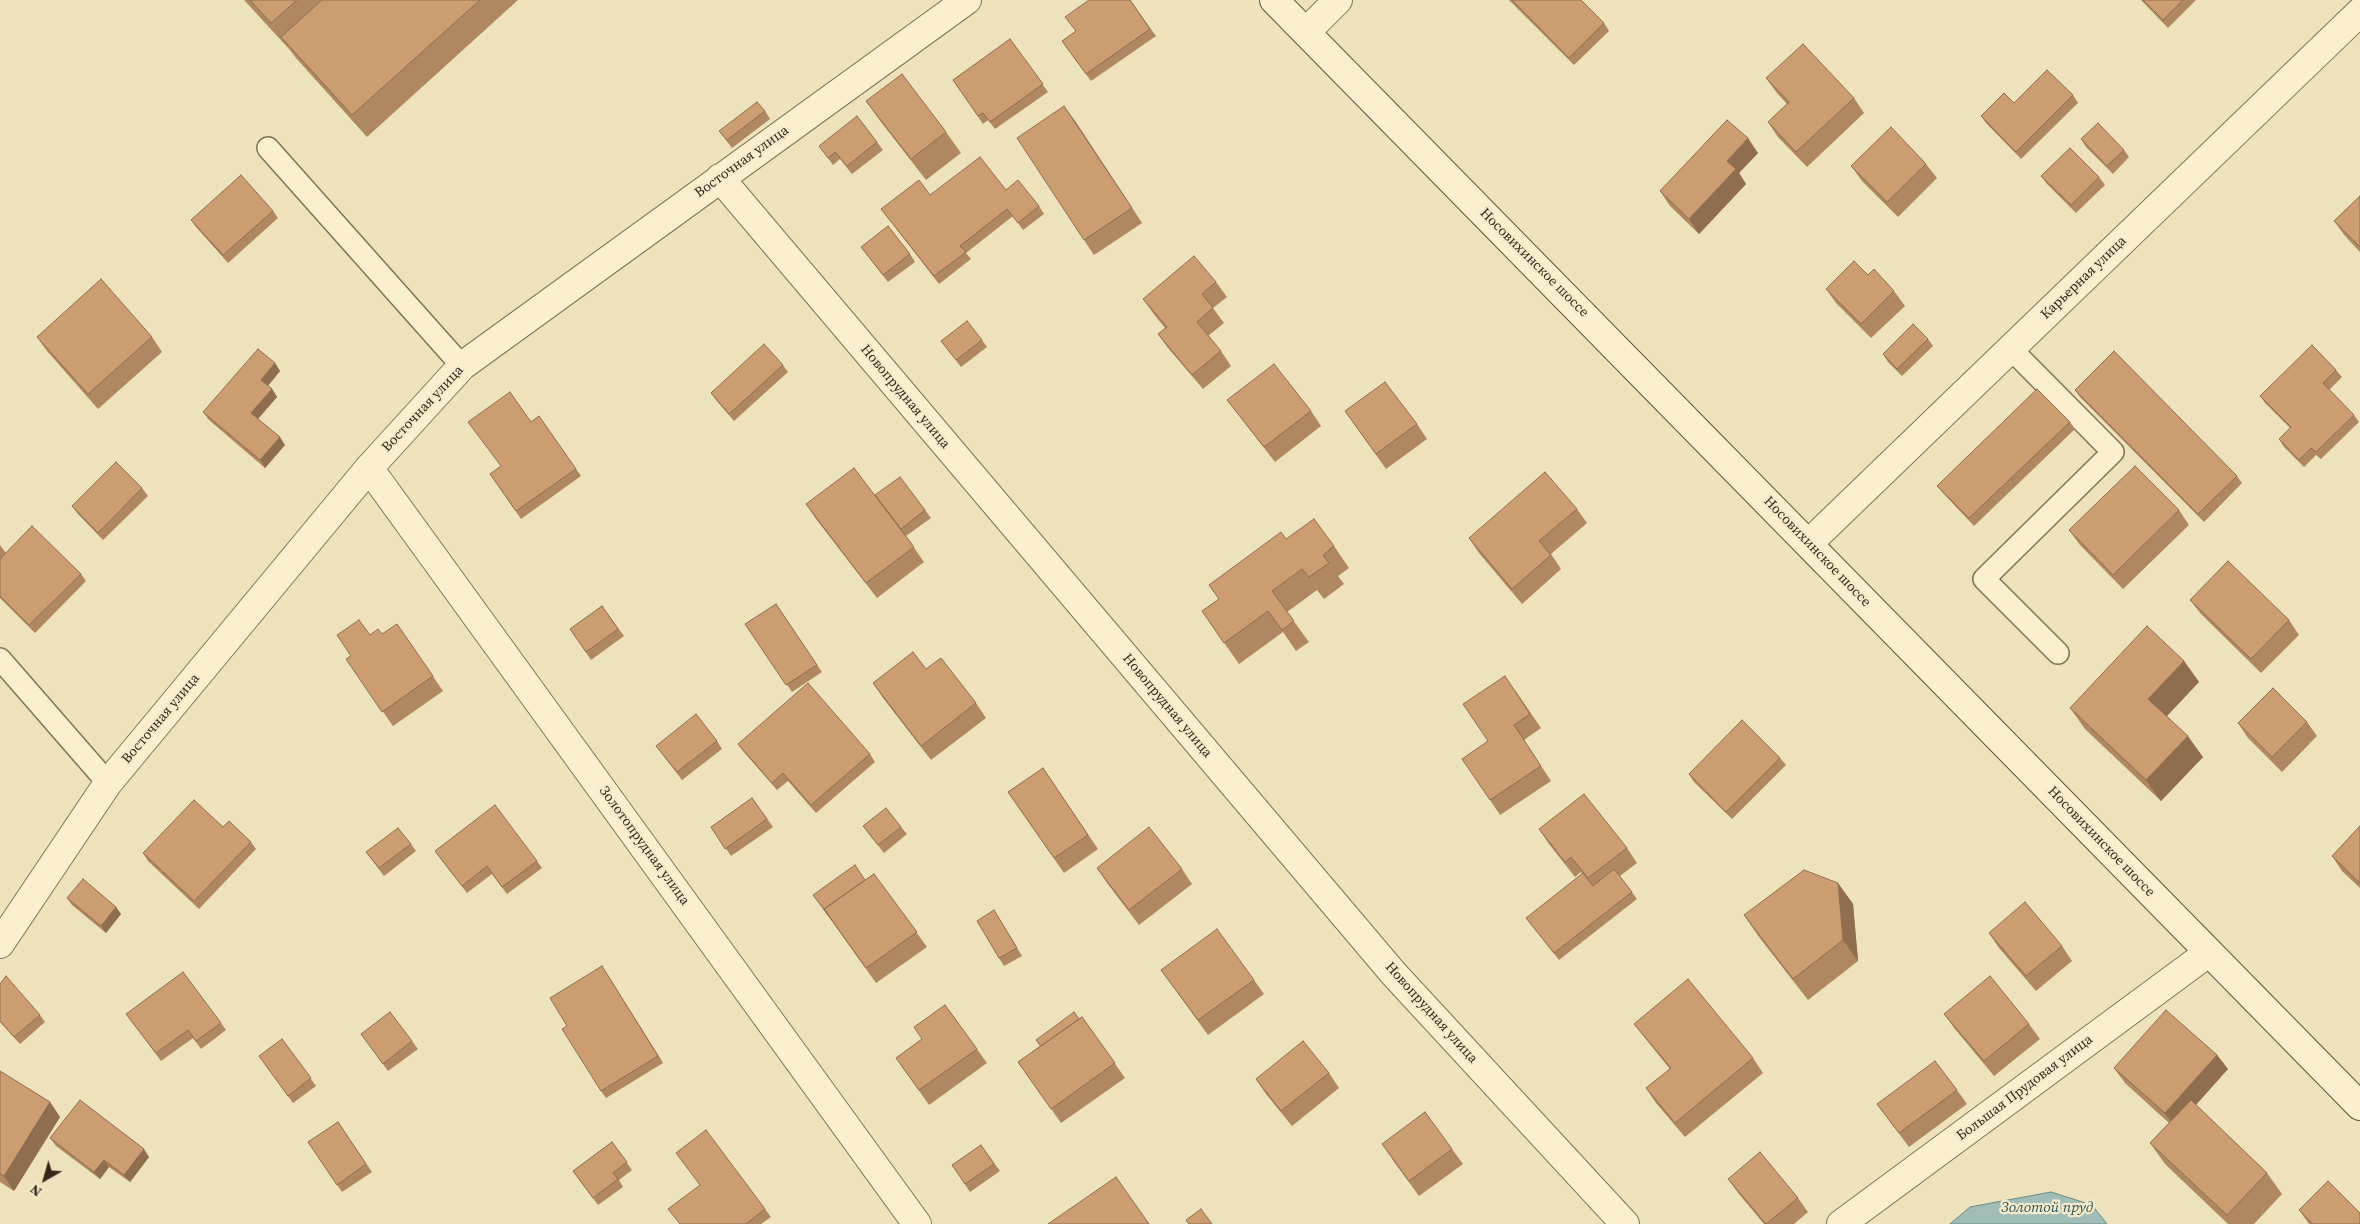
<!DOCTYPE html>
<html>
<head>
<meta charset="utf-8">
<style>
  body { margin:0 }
  #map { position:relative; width:2360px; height:1224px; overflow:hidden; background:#ede2bc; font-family:"Source Serif 4",serif }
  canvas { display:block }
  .north { position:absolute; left:20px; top:1154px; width:50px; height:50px; -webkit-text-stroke:4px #f5ebcb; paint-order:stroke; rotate:218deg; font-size:14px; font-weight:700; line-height:20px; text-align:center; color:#33281b }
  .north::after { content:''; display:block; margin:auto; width:18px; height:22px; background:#33281b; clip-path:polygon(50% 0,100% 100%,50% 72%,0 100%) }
</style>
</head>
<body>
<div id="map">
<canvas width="2360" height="1224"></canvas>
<div class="north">N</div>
</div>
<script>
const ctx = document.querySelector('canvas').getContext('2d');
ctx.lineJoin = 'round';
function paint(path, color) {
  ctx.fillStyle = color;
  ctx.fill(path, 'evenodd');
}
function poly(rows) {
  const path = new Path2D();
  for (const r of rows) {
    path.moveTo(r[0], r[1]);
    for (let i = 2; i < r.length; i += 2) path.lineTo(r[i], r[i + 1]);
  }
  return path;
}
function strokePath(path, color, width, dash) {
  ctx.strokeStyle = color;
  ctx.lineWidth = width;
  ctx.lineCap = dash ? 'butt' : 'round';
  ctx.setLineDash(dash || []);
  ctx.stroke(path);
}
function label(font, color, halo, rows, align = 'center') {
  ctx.font = font + ' "Source Serif 4",serif';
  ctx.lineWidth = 4.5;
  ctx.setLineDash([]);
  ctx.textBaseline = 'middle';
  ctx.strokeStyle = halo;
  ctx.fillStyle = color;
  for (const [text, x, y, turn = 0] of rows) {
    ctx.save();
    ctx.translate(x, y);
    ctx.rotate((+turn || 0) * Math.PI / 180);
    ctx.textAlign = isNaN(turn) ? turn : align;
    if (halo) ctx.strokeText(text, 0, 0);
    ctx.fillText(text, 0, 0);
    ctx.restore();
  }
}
const water = poly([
  [2051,1192,2092,1205,2107,1224,1950,1224,1970,1207,2051,1192]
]);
paint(water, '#a0beb7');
strokePath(water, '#688b85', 1);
const service = poly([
  [268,148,462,366],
  [2011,349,2113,452,1984,579,2058,653],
  [0,659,108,783]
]);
const minor = poly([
  [1306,32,1338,0],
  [720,178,1394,974,1625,1224],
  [369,468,917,1224],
  [1809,543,2360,12],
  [0,944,108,783,369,468,462,366,967,0],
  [1841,1224,2208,953]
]);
const secondary = poly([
  [1274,0,2360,1106]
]);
strokePath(service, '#847156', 24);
strokePath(minor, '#847156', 30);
strokePath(secondary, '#665239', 30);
strokePath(service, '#f8efce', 21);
strokePath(minor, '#f8efce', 28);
strokePath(secondary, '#f8efce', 28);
paint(poly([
  [244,0,518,0,367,137,296,58,290,50],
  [1130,0,1156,36,1091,81,1062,41,1076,31],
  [1509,0,1581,0,1604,23,1609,31,1574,65],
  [2141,0,2196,0,2168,28],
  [1010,39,1048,92,995,129,988,120,983,124,953,80],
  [1766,78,1854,98,1864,113,1807,167,1778,137,1768,122,1787,104,1777,93],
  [2073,95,2078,103,2021,159,1986,123,1981,116,2014,103],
  [866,101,946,132,961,153,926,180,881,122],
  [765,111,770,119,732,148,719,131],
  [1075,121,1142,223,1094,255,1084,240],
  [2081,139,2124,150,2129,157,2113,174,2086,147],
  [877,142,883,150,852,174,840,159,833,165,819,146],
  [1758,153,1739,173,1746,184,1699,234,1670,206,1660,191],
  [1926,164,1937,178,1898,217,1862,181,1851,166],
  [2041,176,2099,177,2105,185,2076,213,2047,184],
  [1006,190,1039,206,1044,214,1023,230,1013,216,966,253,971,259,939,284,881,209,930,195],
  [2360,196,2360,252,2345,236,2334,221],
  [273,211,278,218,228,263,196,227,191,220],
  [861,247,910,254,915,262,888,282],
  [1868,275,1894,291,1905,306,1871,338,1836,303,1826,289],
  [1216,282,1227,297,1213,308,1224,323,1208,336,1221,351,1231,366,1203,389,1168,348,1158,334,1165,328,1153,313,1143,299],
  [37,337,152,337,162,352,98,409,47,351],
  [1928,339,1933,346,1902,376,1888,362,1883,354],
  [982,340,987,347,961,367,941,341],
  [275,363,280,371,268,386,272,389,277,397,258,419,285,445,265,468,209,420,203,412],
  [783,365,788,372,734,421,716,400,711,393],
  [2336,370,2342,377,2329,390,2354,415,2359,422,2321,459,2316,455,2304,467,2284,447,2279,439,2290,428,2265,403,2260,396],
  [2075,390,2237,476,2242,483,2204,522,2080,397],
  [1227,400,1311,411,1321,426,1275,462,1238,414],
  [1345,411,1417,424,1427,439,1386,469],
  [539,416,581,476,521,519,490,474,501,467,531,422],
  [2070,422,2075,429,1974,526,1943,493,1937,486],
  [142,488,148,496,103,540,77,513,72,506],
  [875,495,925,510,931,518,906,536,924,562,877,598,816,519,806,504],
  [1577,509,1587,523,1551,554,1561,569,1522,604,1479,553,1469,538],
  [2179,510,2189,525,2123,589,2080,545,2069,530],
  [1286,539,1334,546,1349,568,1338,576,1344,584,1324,599,1317,590,1287,612,1309,642,1296,651,1283,632,1239,664,1202,611,1219,599],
  [0,545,6,553,81,574,86,581,35,633,0,598],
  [2190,600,2289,620,2299,635,2261,673,2201,614],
  [776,604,822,672,792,692,745,624],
  [602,606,624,636,591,660,570,629],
  [397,624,443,691,393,726,346,659,351,656,370,634,382,634],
  [2184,661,2199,682,2167,716,2203,757,2161,801,2085,729,2070,708],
  [926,669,976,703,986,718,931,760,883,698,873,683],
  [1515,690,1541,728,1524,740,1551,781,1500,815,1490,800,1488,741],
  [2307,722,2317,736,2282,772,2248,738,2238,723],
  [717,741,722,749,682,780,656,746],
  [738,744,870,754,875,762,816,813,788,781,777,790,743,751],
  [1780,758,1786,765,1732,819,1694,782,1689,774],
  [1043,768,1098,849,1064,873,1008,792],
  [752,798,773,827,731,856,711,827],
  [863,826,901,827,907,834,884,853],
  [2360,826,2360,888,2342,871,2332,856],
  [223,827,251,842,256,849,199,909,148,861,143,853],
  [1539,829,1627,848,1637,863,1620,876,1637,899,1559,960,1526,918,1582,874,1581,872,1575,877,1549,844],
  [411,844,416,851,384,876,366,852],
  [440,858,537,861,542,868,507,894,492,874,467,893],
  [1097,868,1182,869,1192,884,1139,925,1107,883],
  [874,874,927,947,876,983,813,895,865,880],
  [1838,883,1853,904,1858,961,1808,1000,1759,937,1744,915],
  [67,898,116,907,121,914,106,933,72,905],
  [994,910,1022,956,1004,966,999,958],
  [1989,933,2062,946,2072,961,2036,991,1999,948],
  [1161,970,1254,980,1264,994,1208,1035],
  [607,974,663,1063,606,1098,601,1091,567,1026],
  [0,984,40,1015,45,1022,20,1044,0,1022],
  [945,1005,987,1063,929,1105,896,1058,922,1039],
  [126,1014,221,1023,226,1030,201,1049,193,1038,161,1061],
  [1944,1014,2029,1024,2040,1039,1994,1076,1955,1029],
  [1082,1017,1125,1078,1061,1123,1018,1062,1040,1046,1036,1040],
  [1634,1024,1753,1058,1763,1073,1685,1137,1656,1103,1646,1088,1670,1069,1645,1038],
  [361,1034,412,1041,418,1049,388,1071],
  [282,1039,316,1086,293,1103,259,1056],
  [2217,1055,2228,1069,2196,1105,2267,1173,2282,1194,2254,1224,2228,1224,2165,1164,2150,1143,2169,1123,2125,1083,2114,1068],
  [0,1071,50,1102,60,1117,14,1191,0,1182],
  [1329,1073,1339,1088,1292,1126,1266,1094,1256,1079],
  [1957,1090,1967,1104,1909,1147,1877,1104],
  [338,1122,372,1172,342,1192,308,1142],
  [50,1138,149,1157,130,1182,109,1167,100,1179,56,1146],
  [612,1142,632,1170,619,1180,623,1187,598,1205,573,1171],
  [981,1145,1000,1171,970,1192,952,1165],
  [1452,1149,1463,1164,1419,1196,1392,1159],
  [1728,1179,1798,1198,1808,1212,1794,1224,1764,1224,1739,1194],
  [765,1209,771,1217,761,1224,679,1224],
  [2299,1210,2360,1224,2309,1224]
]), '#af8761');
paint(poly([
  [1064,106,1075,121,1142,223],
  [1748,138,1758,153,1739,173,1746,184,1699,234,1689,219,1727,161],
  [275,363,280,371,266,388,261,380],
  [272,389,277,397,256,421,251,413],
  [280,437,285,445,265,468,260,460],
  [2184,661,2199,682,2163,720,2148,699],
  [2188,736,2203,757,2161,801,2146,780],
  [1838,883,1853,904,1858,961,1843,940],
  [116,907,121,914,106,933,101,926],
  [602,966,607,974,663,1063,658,1056],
  [2217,1055,2228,1069,2175,1128,2165,1113],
  [50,1102,60,1117,14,1191,4,1176],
  [144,1149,149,1157,130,1182,124,1175],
  [104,1160,109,1167,100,1179,94,1172]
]), '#8f6e4f');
const building = poly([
  [250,0,297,0,271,23,250,0],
  [322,0,480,0,352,115,281,37,322,0],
  [1089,0,1130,0,1150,29,1086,74,1062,41,1076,31,1065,17,1089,0],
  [1512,0,1581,0,1604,23,1569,58,1512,0],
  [2143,0,2183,0,2163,20,2143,0],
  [1010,39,1043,84,990,122,983,113,978,116,953,80,1010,39],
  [1803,44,1854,98,1796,152,1768,122,1789,102,1766,78,1803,44],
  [2047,70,2073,95,2016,152,1981,116,2004,93,2014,103,2047,70],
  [902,74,946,132,911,159,866,101,902,74],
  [757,102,765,111,727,140,719,131,757,102],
  [1064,106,1132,208,1084,240,1017,138,1064,106],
  [857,116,877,142,847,166,835,152,828,158,819,146,857,116],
  [1727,120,1748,138,1727,161,1736,169,1689,219,1660,191,1727,120],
  [2098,123,2124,150,2107,166,2081,139,2098,123],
  [1891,127,1926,164,1887,202,1851,166,1891,127],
  [2070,148,2099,177,2071,205,2041,176,2070,148],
  [980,157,1006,190,1018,180,1039,206,1018,223,1007,209,960,246,966,252,934,276,881,209,919,180,930,195,980,157],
  [241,175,273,211,223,255,191,220,241,175],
  [2360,196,2360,247,2334,221,2360,196],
  [888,226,910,254,883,275,861,247,888,226],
  [1194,256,1216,282,1202,294,1213,308,1197,322,1221,351,1192,375,1158,334,1167,327,1143,299,1194,256],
  [1854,261,1868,275,1874,269,1894,291,1861,324,1826,289,1854,261],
  [101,279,152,337,88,394,37,337,101,279],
  [967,321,982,340,956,360,941,341,967,321],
  [1913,324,1928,339,1897,369,1883,354,1913,324],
  [764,344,783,365,729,414,711,393,764,344],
  [2312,345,2336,370,2323,383,2354,415,2316,452,2311,448,2299,460,2279,439,2291,427,2260,396,2312,345],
  [258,349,275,363,261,380,272,389,251,413,280,437,260,460,203,412,258,349],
  [2114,351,2237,476,2198,514,2075,390,2114,351],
  [1274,364,1311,411,1264,447,1227,400,1274,364],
  [1385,382,1417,424,1376,454,1345,411,1385,382],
  [2037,389,2070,422,1969,518,1937,486,2037,389],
  [510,392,531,422,539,416,576,469,516,511,490,474,501,466,468,422,510,392],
  [116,462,142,488,98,533,72,506,116,462],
  [2135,466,2179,510,2113,575,2069,530,2135,466],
  [854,468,914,547,866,583,806,504,854,468],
  [1545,472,1577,509,1539,541,1551,555,1512,589,1469,538,1545,472],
  [900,477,925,510,901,529,875,495,900,477],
  [1314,519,1334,546,1323,555,1329,563,1309,577,1302,569,1272,591,1294,621,1282,630,1268,611,1224,643,1202,611,1219,599,1209,585,1281,532,1286,539,1314,519],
  [32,526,81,574,29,625,0,596,0,559,32,526],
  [2228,561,2289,620,2251,659,2190,600,2228,561],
  [776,604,817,665,786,685,745,624,776,604],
  [602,606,618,629,586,652,570,629,602,606],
  [359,620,370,635,378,629,382,634,397,624,433,676,382,712,346,659,351,656,337,635,359,620],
  [2147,626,2184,661,2148,699,2188,736,2146,780,2070,708,2147,626],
  [913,652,926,669,941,658,976,703,921,746,873,683,913,652],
  [1505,676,1530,714,1514,725,1541,766,1490,800,1462,759,1488,741,1463,704,1505,676],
  [808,683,870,754,811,805,783,773,772,783,738,744,808,683],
  [2273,688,2307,722,2272,757,2238,723,2273,688],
  [696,714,717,741,677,772,656,746,696,714],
  [1742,720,1780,758,1726,812,1689,774,1742,720],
  [1043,768,1088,835,1054,858,1008,792,1043,768],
  [1584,794,1627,848,1588,878,1571,857,1565,862,1539,829,1584,794],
  [752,798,767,819,725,849,711,827,752,798],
  [194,800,223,827,229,821,251,842,194,901,143,853,194,800],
  [495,805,537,861,502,887,487,866,462,886,435,851,495,805],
  [886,808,901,827,878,845,863,826,886,808],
  [2360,826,2360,883,2332,856,2360,826],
  [1149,827,1182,869,1129,910,1097,868,1149,827],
  [398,828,411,844,379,868,366,852,398,828],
  [855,865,865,880,824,909,829,916,813,895,855,865],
  [1614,869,1632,892,1554,953,1526,918,1583,873,1593,886,1614,869],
  [1804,870,1838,883,1843,940,1793,979,1744,915,1804,870],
  [874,874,917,932,866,968,824,909,874,874],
  [83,879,116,907,101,926,67,898,83,879],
  [2025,902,2062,946,2026,976,1989,933,2025,902],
  [994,910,1017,948,999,958,977,921,994,910],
  [1217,929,1254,980,1198,1020,1161,970,1217,929],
  [602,966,658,1056,601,1091,562,1029,567,1026,550,998,602,966],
  [183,972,221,1023,196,1041,188,1030,156,1053,126,1014,183,972],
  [6,976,40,1015,14,1037,0,1021,0,984,6,976],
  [1990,976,2029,1024,1984,1061,1944,1014,1990,976],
  [1688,979,1753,1058,1675,1123,1646,1088,1671,1068,1634,1024,1688,979],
  [945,1005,977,1049,919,1090,896,1058,922,1039,914,1027,945,1005],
  [2166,1010,2217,1055,2165,1113,2114,1068,2166,1010],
  [390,1012,412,1041,383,1064,361,1034,390,1012],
  [1074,1012,1079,1019,1041,1046,1036,1040,1074,1012],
  [1082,1017,1115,1063,1051,1109,1018,1062,1082,1017],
  [282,1039,311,1078,288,1096,259,1056,282,1039],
  [1303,1041,1329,1073,1281,1111,1256,1079,1303,1041],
  [1935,1061,1957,1090,1899,1133,1877,1104,1935,1061],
  [0,1071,50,1102,4,1176,0,1174,0,1071],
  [80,1100,144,1149,124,1175,104,1160,94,1172,50,1138,80,1100],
  [2191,1100,2267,1173,2227,1215,2150,1143,2191,1100],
  [1425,1112,1452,1149,1409,1181,1382,1144,1425,1112],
  [338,1122,366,1164,337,1185,308,1142,338,1122],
  [706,1130,765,1209,746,1224,680,1224,668,1209,700,1185,676,1153,706,1130],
  [612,1142,627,1162,613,1173,618,1179,593,1198,573,1171,612,1142],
  [981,1145,994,1164,965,1184,952,1165,981,1145],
  [1760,1152,1798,1198,1766,1224,1728,1179,1760,1152],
  [1116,1177,1149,1224,1048,1224,1116,1177],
  [2328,1181,2360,1213,2360,1224,2313,1224,2299,1210,2328,1181],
  [1201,1209,1212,1224,1189,1224,1186,1220,1201,1209]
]);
paint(building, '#cc9d71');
strokePath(building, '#8f6e4f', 1);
label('14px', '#33281b', '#f5ebcb', [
  ["Восточная улица",742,162,-36],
  ["Носовихинское шоссе",1534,263,45],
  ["Карьерная улица",2084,278,-44],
  ["Новопрудная улица",905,397,50],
  ["Восточная улица",423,409,-47],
  ["Носовихинское шоссе",1817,552,46],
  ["Новопрудная улица",1167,706,50],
  ["Восточная улица",161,719,-50],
  ["Носовихинское шоссе",2101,842,46],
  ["Золотопрудная улица",644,846,54],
  ["Новопрудная улица",1431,1013,48],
  ["Большая Прудовая улица",2025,1088,-37]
]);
label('italic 15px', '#2a5353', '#f5ebcb', [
  ["Золотой пруд",2047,1208]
]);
</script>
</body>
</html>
